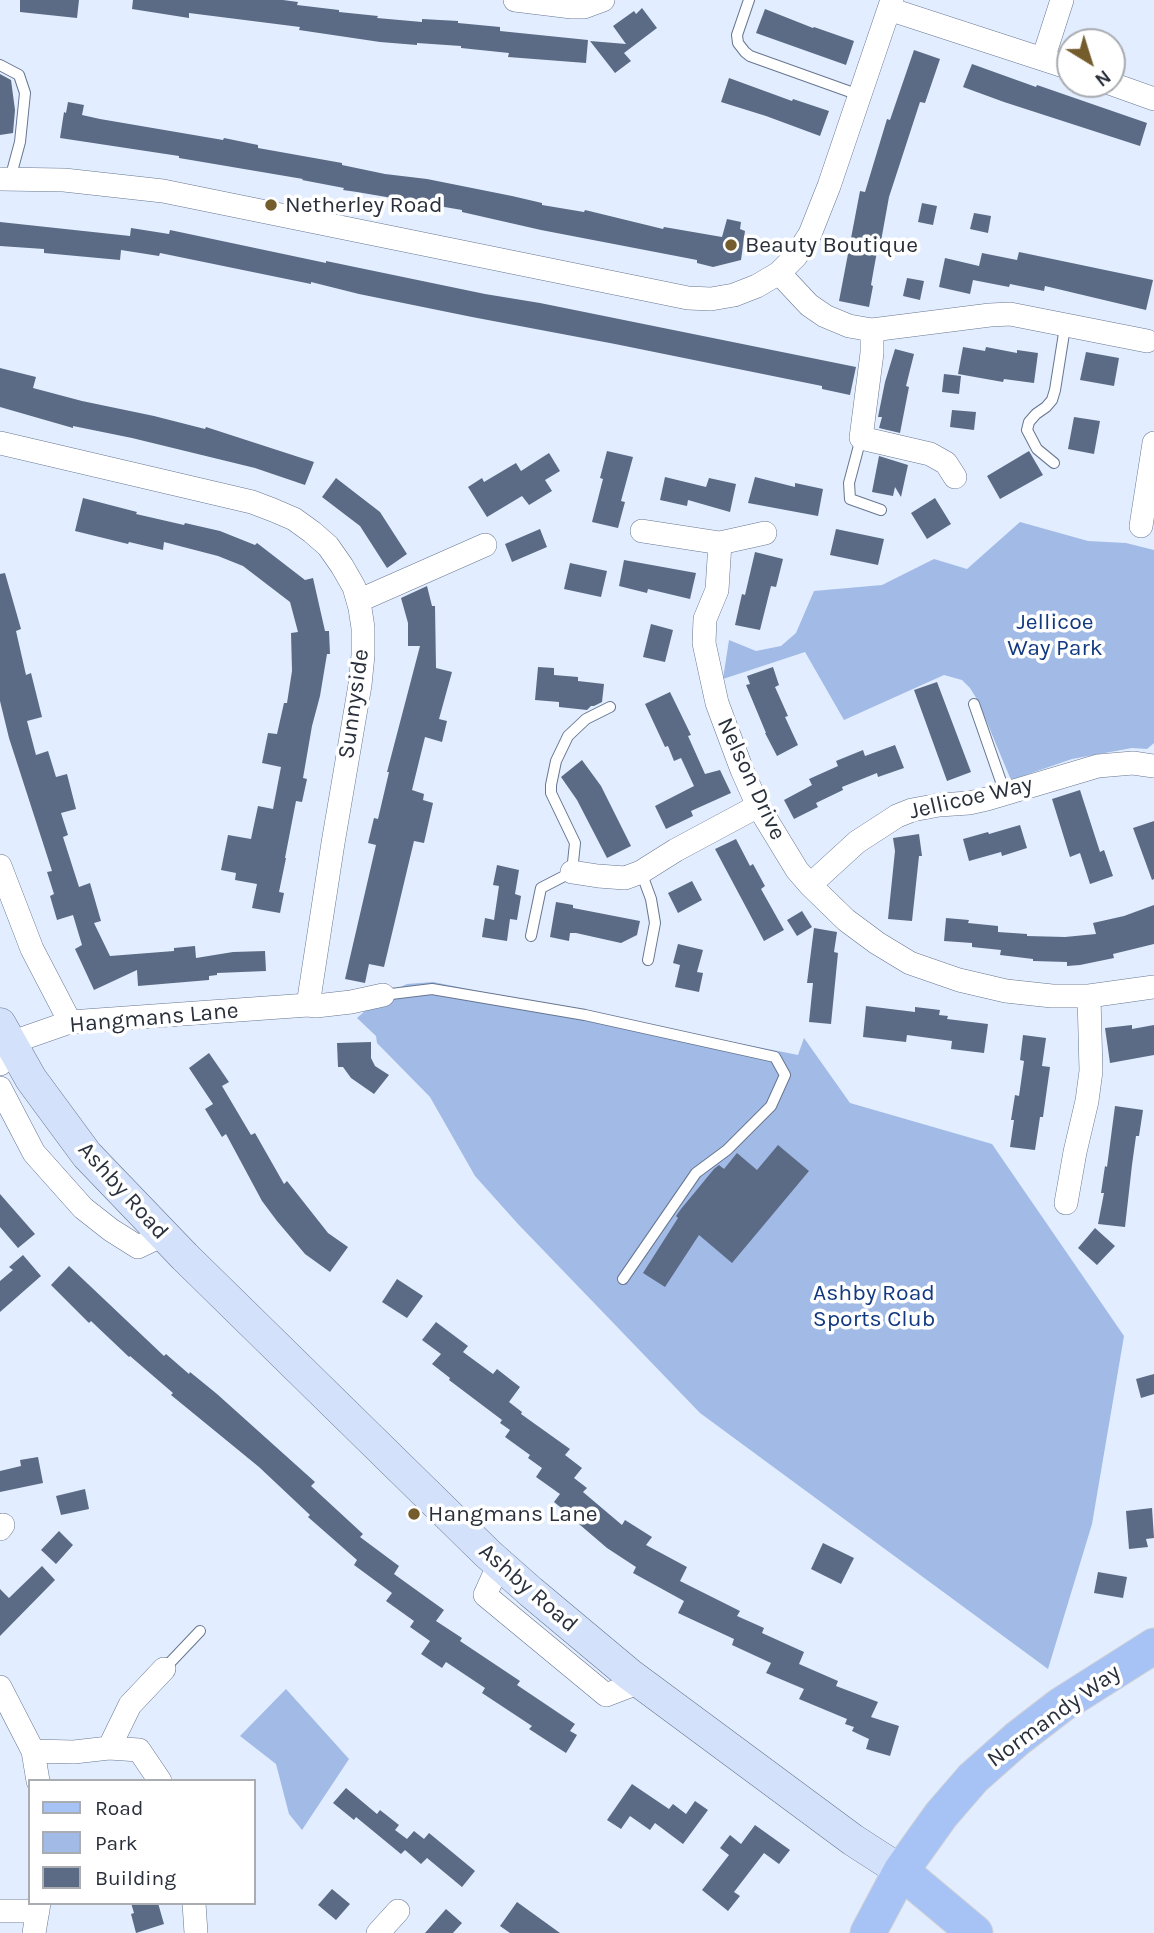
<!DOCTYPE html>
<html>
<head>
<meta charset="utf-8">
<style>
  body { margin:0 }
  #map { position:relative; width:1154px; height:1933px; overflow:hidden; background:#e2edff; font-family:Karla,sans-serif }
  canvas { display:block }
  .legend { position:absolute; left:28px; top:1779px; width:228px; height:126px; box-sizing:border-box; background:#fff; border:2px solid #a9acb1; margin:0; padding:9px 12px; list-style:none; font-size:21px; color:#29303b }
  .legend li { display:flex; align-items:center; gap:14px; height:35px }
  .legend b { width:35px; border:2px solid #a9acb1 }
  .north { position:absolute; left:1056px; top:28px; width:70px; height:70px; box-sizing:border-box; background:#fff; border:2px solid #a9acb1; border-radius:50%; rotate:142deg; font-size:19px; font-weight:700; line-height:28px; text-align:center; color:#29303b }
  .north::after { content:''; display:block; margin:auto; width:24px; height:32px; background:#755c2d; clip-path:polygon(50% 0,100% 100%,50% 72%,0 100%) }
</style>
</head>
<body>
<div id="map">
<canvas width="1154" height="1933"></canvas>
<ul class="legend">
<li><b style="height:9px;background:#a7c3f5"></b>Road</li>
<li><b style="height:19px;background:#a1bae6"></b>Park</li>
<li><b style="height:19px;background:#5b6b85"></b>Building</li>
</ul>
<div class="north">N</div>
</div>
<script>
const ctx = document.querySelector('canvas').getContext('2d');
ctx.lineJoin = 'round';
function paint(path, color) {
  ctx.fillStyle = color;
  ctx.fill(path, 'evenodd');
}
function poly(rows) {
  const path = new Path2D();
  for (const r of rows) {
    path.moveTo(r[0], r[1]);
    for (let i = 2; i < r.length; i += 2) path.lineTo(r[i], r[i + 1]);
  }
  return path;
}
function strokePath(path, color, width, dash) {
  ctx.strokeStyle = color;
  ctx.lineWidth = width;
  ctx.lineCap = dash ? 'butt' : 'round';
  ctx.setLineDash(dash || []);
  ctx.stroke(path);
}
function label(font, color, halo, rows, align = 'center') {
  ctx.font = font + ' Karla,sans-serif';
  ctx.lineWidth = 7;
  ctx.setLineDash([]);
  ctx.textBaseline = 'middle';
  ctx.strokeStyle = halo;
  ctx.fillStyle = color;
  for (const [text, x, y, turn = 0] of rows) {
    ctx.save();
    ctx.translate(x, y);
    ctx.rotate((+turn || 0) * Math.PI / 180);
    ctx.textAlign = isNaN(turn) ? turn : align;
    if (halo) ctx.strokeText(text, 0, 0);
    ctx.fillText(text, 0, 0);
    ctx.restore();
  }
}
paint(poly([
  [1020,522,1088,541,1126,543,1154,550,1154,743,1147,749,1132,748,1072,759,1011,780,978,701,970,688,962,680,944,675,844,720,805,652,723,679,729,640,756,651,781,646,796,633,814,591,882,585,934,559,967,569],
  [433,982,798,1055,804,1038,850,1103,992,1144,1124,1336,1092,1524,1048,1669,700,1413,518,1224,475,1176,430,1097,377,1043,376,1036,357,1018,383,995,407,984],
  [286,1689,349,1759,302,1830,289,1814,276,1764,240,1736]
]), '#a1bae6');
paint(poly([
  [20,0,79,0,77,18,20,12],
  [133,0,283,0,298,2,297,5,339,10,339,12,378,16,377,18,422,22,422,19,458,21,458,23,500,27,500,31,588,40,586,63,508,57,509,53,461,48,461,46,417,43,417,45,380,42,299,30,300,27,189,13,189,18,132,9],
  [642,8,657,28,624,53,631,61,615,73,590,41,626,44,613,26,634,11,636,14],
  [765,9,813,28,814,27,854,41,846,65,756,33],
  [914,50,940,59,925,103,920,102,889,197,881,241,879,241,874,268,871,285,873,286,869,307,839,301,860,191,865,192,887,119,890,120],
  [972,64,1036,87,1037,85,1147,123,1140,146,1004,102,963,87],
  [0,74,11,80,15,110,13,133,0,135],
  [729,78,792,101,793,99,829,111,820,136,766,116,721,102],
  [68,102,84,105,82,115,100,119,223,140,224,138,258,145,258,148,342,163,342,165,385,174,427,179,512,196,542,203,542,205,584,212,585,210,663,229,664,227,722,237,727,219,741,222,740,229,745,231,741,260,713,267,697,263,697,260,541,230,462,212,462,210,357,192,343,190,344,188,302,180,303,179,179,158,179,156,60,138,64,112,66,113],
  [922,203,937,206,933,225,918,222],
  [974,213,991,216,988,233,970,229],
  [0,222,130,236,131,228,169,234,170,230,326,263,326,261,485,294,540,303,856,367,850,395,822,389,822,386,615,344,472,317,359,294,311,282,311,284,160,253,159,256,121,250,120,260,44,253,44,249,0,246],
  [1019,252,1153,280,1146,310,1045,286,1044,291,1010,284,1009,287,973,280,970,294,939,287,945,258,979,266,982,253,1017,260],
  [907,278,924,281,920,300,903,296],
  [963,347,985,351,986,347,1017,353,1017,350,1038,353,1034,383,1004,379,1003,382,958,374],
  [895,349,914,354,906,386,909,387,900,433,879,428,882,417,878,417,885,382],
  [1086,352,1119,358,1114,386,1080,380],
  [0,368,36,377,33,388,82,401,154,416,205,429,206,427,314,462,305,485,255,468,132,438,73,426,73,428,0,407],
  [944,374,961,376,959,394,942,392],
  [952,410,976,412,974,430,950,427],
  [1074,417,1100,421,1094,454,1068,449],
  [607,451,633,457,621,501,625,502,618,528,592,522,603,479,600,478],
  [1029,451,1043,475,1000,499,987,476],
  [549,453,560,471,545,480,552,491,529,505,522,496,487,517,468,487,482,478,484,482,516,463,521,471],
  [879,456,908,465,901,497,895,487,893,496,872,492],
  [665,477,706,487,709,478,736,484,730,512,688,500,687,506,660,500],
  [755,477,795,487,795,483,823,489,818,516,748,503],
  [336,478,380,512,407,554,387,568,360,526,322,497],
  [83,498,137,512,136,514,184,525,185,523,220,531,255,545,257,543,305,580,313,578,325,631,329,631,330,654,327,654,320,696,312,726,303,778,307,779,302,802,296,801,285,858,286,858,279,892,284,893,280,913,252,908,257,884,235,880,236,873,221,870,228,835,251,839,258,806,273,809,281,767,262,763,268,733,277,734,284,703,287,703,292,671,291,633,298,632,290,602,243,566,218,556,164,542,163,550,129,542,128,544,75,531],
  [935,498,951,524,927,539,911,513],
  [540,529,547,547,512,562,505,544],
  [836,529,884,539,878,565,830,555],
  [755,552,783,559,776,587,771,586,760,630,735,625,742,594,745,595],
  [624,560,696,573,690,599,648,589,647,593,619,586],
  [570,563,607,571,601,597,564,589],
  [5,573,21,629,16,631,26,675,31,673,42,717,27,721,36,755,48,751,56,777,67,774,76,809,61,813,68,835,63,837,79,887,90,883,101,921,94,923,110,956,174,951,174,948,195,946,196,958,233,952,265,951,266,971,217,973,217,975,209,976,209,980,138,986,137,970,94,990,75,949,82,945,73,915,57,920,50,896,54,894,47,872,52,871,9,738,0,701,0,574],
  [427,586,432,606,435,606,436,668,452,672,439,719,447,721,442,742,425,737,412,790,424,794,423,800,433,803,424,843,414,841,384,967,369,964,365,983,345,979,376,845,368,843,374,818,378,819,389,772,387,772,420,646,408,646,408,623,401,598],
  [651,624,673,630,665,662,643,657],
  [538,667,554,668,554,675,578,677,578,681,604,684,602,702,594,706,591,706,587,710,559,707,559,702,535,700],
  [773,667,779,685,775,687,788,716,785,717,798,745,777,756,765,733,766,733,746,685,750,684,747,676],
  [937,682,971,772,947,781,914,690],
  [670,692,691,735,688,736,705,774,720,770,731,793,691,811,693,816,666,829,655,806,694,786,681,758,674,761,668,746,665,747,645,704],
  [895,745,904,768,878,777,877,773,842,787,843,790,816,803,818,807,794,819,784,800,812,785,809,779,838,766,836,761,863,750,865,756],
  [582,760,601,786,631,846,607,858,577,800,561,777],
  [1080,790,1100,852,1104,850,1113,876,1090,884,1080,853,1070,857,1052,799],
  [1154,821,1154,879,1152,880,1133,828],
  [1020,825,1027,848,1002,856,1001,852,969,861,963,839,988,832,989,834],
  [919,834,922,856,919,856,912,921,888,919,895,851,893,838],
  [736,839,750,866,753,864,765,886,761,889,784,930,764,941,715,849],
  [497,865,519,870,515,894,521,896,517,920,510,919,507,941,482,937,485,918,494,920,499,886,493,885],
  [692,881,702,900,678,913,668,893],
  [556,902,573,905,573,908,640,921,637,935,621,943,576,933,570,933,569,941,550,937],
  [1154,905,1154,944,1113,954,1114,958,1080,965,1067,966,1067,962,1033,961,1033,959,1000,955,1001,950,972,947,972,943,944,941,946,918,969,920,968,923,998,926,998,932,1027,934,1027,936,1065,937,1096,934,1093,923,1124,916],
  [802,911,812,927,797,936,787,920],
  [814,928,837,932,834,952,838,953,831,1024,809,1022,813,983,807,983],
  [678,944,703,950,697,972,703,973,699,992,675,987,680,965,673,963],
  [866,1006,915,1012,915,1007,940,1010,939,1015,948,1016,947,1019,988,1024,984,1053,951,1049,952,1041,907,1035,906,1042,863,1037],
  [1132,1025,1132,1029,1154,1025,1154,1055,1110,1063,1105,1028],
  [1023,1035,1046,1038,1042,1066,1050,1067,1043,1117,1040,1117,1035,1150,1010,1147,1014,1120,1011,1120,1015,1095,1019,1096,1024,1061,1020,1060],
  [371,1042,371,1058,375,1066,389,1075,374,1094,351,1078,343,1067,338,1067,337,1043],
  [209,1053,229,1082,222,1086,251,1135,255,1133,284,1184,287,1181,328,1233,348,1247,330,1272,305,1254,277,1221,262,1201,226,1134,222,1137,205,1109,213,1104,189,1068],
  [1115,1106,1143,1110,1139,1136,1136,1136,1132,1165,1125,1227,1098,1224,1104,1193,1101,1193,1105,1166,1107,1167],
  [778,1145,809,1171,732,1263,699,1235,665,1287,643,1273,678,1218,676,1216,681,1209,714,1169,719,1165,724,1169,737,1153,757,1170],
  [0,1194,35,1234,18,1248,0,1227],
  [1095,1228,1115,1246,1097,1265,1078,1248],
  [23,1255,41,1276,0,1312,0,1281,13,1270,9,1267],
  [69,1266,164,1356,166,1354,189,1374,190,1372,217,1394,315,1482,311,1486,363,1534,360,1537,399,1566,394,1574,444,1610,436,1621,462,1638,460,1641,520,1681,517,1685,575,1724,570,1731,577,1735,566,1753,529,1729,532,1726,482,1693,485,1688,446,1662,442,1668,421,1654,430,1641,410,1627,414,1621,386,1601,392,1593,354,1565,357,1560,308,1517,310,1515,259,1467,171,1395,173,1393,130,1356,129,1357,91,1321,89,1323,51,1285],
  [397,1279,423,1296,407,1318,382,1302],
  [436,1322,468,1346,463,1352,493,1374,497,1369,520,1387,509,1402,522,1412,521,1414,570,1449,565,1455,582,1468,574,1478,587,1488,583,1492,622,1525,625,1520,652,1537,646,1545,687,1567,680,1581,740,1611,737,1616,764,1628,762,1633,804,1652,799,1664,838,1681,836,1686,878,1702,871,1717,899,1726,890,1756,866,1749,869,1739,852,1731,854,1727,845,1724,847,1719,799,1699,804,1689,766,1673,771,1663,732,1645,734,1639,678,1613,684,1601,633,1573,636,1567,607,1548,579,1524,580,1523,554,1502,560,1494,536,1477,542,1468,528,1458,530,1455,505,1437,510,1430,500,1423,502,1420,449,1380,450,1378,432,1364,441,1354,422,1340],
  [1154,1374,1154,1394,1141,1398,1136,1379],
  [38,1457,43,1483,0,1492,0,1471,21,1466,20,1460],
  [85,1489,89,1509,61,1515,56,1496],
  [1152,1508,1154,1538,1146,1539,1148,1547,1129,1549,1126,1511],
  [59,1531,73,1545,56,1564,41,1550],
  [823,1543,854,1558,841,1584,811,1569],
  [42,1566,55,1580,0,1636,0,1589,9,1598],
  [1098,1572,1127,1577,1123,1598,1094,1593],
  [632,1784,669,1809,673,1804,686,1814,695,1801,708,1810,683,1844,655,1823,650,1830,630,1816,621,1829,607,1820],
  [346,1788,377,1814,380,1810,399,1825,395,1830,407,1839,414,1831,424,1839,429,1833,475,1871,462,1887,427,1858,421,1864,405,1850,401,1854,356,1817,354,1820,333,1803],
  [755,1825,790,1850,779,1864,764,1853,734,1892,740,1896,728,1911,702,1890,729,1855,720,1848,730,1835,741,1844],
  [332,1889,350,1904,336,1920,318,1905],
  [517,1902,560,1933,510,1933,500,1926],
  [131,1903,158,1903,164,1924,136,1933,131,1914,134,1913],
  [446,1909,462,1923,453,1933,425,1933]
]), '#5b6b85');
const service = poly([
  [749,0,737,35,738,43,745,52,750,56,859,95],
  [0,65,19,75,25,93,20,142,10,179],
  [861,438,849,483,850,499,881,510],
  [1054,463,1037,449,1027,430,1029,422,1036,414,1046,407,1052,400,1055,390,1065,327],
  [974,704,1005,793],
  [641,872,651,899,655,923,648,960],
  [531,936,541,888,572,872,575,843,551,793,551,785,556,761,568,736,586,719,610,707],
  [383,995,432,989,585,1015,775,1057,785,1075,771,1106,727,1150,696,1173,623,1279],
  [164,1669,200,1631]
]);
const minor = poly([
  [515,0,572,7,584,7,603,0],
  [889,9,1070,68],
  [1043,59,1062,0],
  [1112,84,1154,99],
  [0,179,64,180,163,191,688,298,711,299,734,295,757,286,779,273,796,256,810,234,829,186,892,0],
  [779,273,809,305,825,316,849,326,872,330,990,315,1010,314,1147,341],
  [872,330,872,353,861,438,930,454,946,463,955,477],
  [0,443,252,502,273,510,294,519,312,532,328,546,342,566,354,587,360,608,363,628,363,655,360,685,333,843,308,1005],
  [1141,526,1154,443],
  [642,531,720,543,765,533],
  [720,543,717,590,705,619,704,643,717,703,742,770,758,806,797,870,810,885,846,920,877,943,910,963,959,980,1006,991,1052,996,1089,996,1154,987],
  [358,601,485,545],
  [0,866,32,949,70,1022],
  [572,872,598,876,625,878,641,872,676,850,758,806],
  [810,885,857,842,897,816,912,810,939,805,969,803,987,799,1098,766,1133,763,1154,766],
  [0,1064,10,1043,70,1022,308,1005,316,1006,351,1002,383,995],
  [0,1088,34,1153,83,1208,111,1230,138,1247,163,1235],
  [1066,1203,1075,1152,1087,1101,1091,1071,1089,996],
  [0,1529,3,1525],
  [499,1564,485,1595,606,1695,640,1682],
  [0,1687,33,1751,38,1781],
  [109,1748,139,1750,160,1781],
  [33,1751,74,1752,109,1748,130,1705,164,1669],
  [194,1903,196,1933],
  [0,1911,38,1911],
  [34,1933,39,1903],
  [378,1933,398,1911]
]);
const secondary = poly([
  [0,1024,31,1079,87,1155,185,1257,488,1554,531,1592,629,1674,853,1840,901,1871]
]);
const primary = poly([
  [901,1871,975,1933],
  [868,1933,901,1871,941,1815,973,1778,1017,1739,1061,1705,1154,1646]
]);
strokePath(service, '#677691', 12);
strokePath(minor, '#677691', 24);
strokePath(secondary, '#677691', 33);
strokePath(primary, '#d0d1d4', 37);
strokePath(service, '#fff', 10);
strokePath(minor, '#fff', 23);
strokePath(secondary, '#d3e1fa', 32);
strokePath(primary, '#a7c3f5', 35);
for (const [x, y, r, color] of [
  [271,205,7,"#755c2d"],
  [731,245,7,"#755c2d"],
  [414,1514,7,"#755c2d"]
]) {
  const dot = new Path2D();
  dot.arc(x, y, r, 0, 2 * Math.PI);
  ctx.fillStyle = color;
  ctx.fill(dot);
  strokePath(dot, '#fff', 2.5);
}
label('23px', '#29303b', '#fff', [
  ["Netherley Road",285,205],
  ["Beauty Boutique",745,245],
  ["Hangmans Lane",428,1514]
], 'left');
label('23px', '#123980', '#fff', [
  ["Jellicoe",1055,622],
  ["Way Park",1055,648],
  ["Ashby Road",874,1293],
  ["Sports Club",874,1319]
]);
label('23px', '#29303b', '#fff', [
  ["Sunnyside",354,704,-82],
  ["Nelson Drive",751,779,65],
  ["Jellicoe Way",971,798,-13],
  ["Hangmans Lane",154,1018,-5],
  ["Ashby Road",123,1191,48],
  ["Ashby Road",528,1588,41],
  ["Normandy Way",1054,1716,-36]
]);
</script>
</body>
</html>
